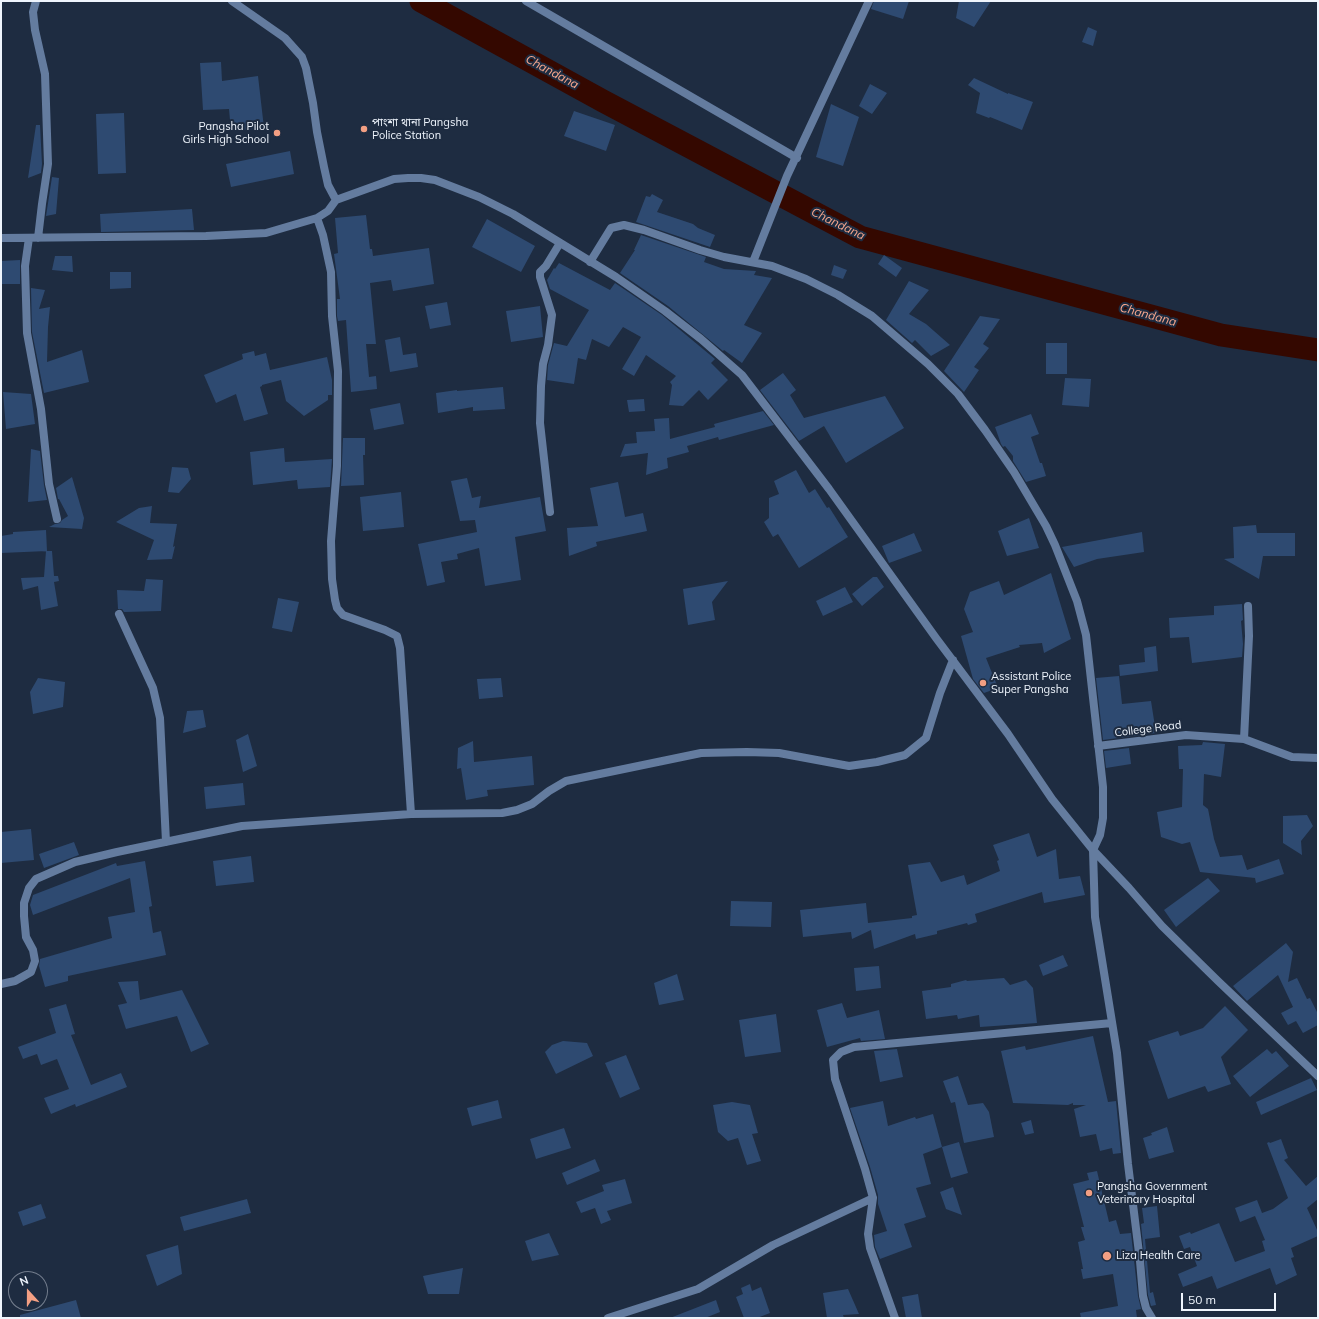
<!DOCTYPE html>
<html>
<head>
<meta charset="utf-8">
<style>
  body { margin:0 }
  #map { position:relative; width:1319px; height:1319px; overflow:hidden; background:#1e2c41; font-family:Mulish,sans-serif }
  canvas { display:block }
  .frame { position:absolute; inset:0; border:2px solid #eff5fd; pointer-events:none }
  .north { position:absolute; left:8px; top:1271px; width:40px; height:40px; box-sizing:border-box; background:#1e2c41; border:1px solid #727c8c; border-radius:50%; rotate:339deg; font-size:11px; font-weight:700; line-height:16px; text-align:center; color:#eff5fd }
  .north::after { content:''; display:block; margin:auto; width:14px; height:18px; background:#f39f83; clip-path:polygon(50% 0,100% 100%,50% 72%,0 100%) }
  .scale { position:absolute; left:1181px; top:1293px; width:95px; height:18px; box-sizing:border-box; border:2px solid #eff5fd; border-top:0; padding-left:5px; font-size:12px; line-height:14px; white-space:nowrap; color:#eff5fd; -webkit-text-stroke:3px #1e2c41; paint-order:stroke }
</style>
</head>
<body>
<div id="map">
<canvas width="1319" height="1319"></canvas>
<div class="frame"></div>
<div class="north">N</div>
<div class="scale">50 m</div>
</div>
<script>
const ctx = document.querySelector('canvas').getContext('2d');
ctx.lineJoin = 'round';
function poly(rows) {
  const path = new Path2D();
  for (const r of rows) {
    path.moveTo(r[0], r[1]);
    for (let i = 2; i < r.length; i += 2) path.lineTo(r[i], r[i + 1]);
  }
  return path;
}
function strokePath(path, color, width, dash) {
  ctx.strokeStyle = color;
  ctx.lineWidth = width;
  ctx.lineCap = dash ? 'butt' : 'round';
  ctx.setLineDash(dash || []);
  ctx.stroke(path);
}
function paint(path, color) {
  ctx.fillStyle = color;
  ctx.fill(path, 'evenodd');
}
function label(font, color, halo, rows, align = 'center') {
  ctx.font = font + ' Mulish,"Noto Sans Bengali",sans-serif';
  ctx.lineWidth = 4;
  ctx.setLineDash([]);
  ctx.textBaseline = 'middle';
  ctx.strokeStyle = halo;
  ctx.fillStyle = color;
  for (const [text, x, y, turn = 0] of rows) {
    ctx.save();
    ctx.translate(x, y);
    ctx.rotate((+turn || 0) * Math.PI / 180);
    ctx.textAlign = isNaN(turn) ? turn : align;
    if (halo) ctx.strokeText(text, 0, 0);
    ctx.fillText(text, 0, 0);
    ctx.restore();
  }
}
strokePath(poly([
  [421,1,603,101,860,237,1221,335,1318,350]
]), '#340800', 23);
paint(poly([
  [874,1,909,1,903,19,871,9],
  [959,1,991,1,974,27,956,18],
  [1088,27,1097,31,1093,46,1082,42],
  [221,62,222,81,258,76,264,128,231,131,229,109,203,110,200,63],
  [974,78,1008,94,1008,93,1033,102,1022,130,990,117,989,118,976,113,980,93,968,85],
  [870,84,887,93,872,114,859,106],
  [831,104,859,117,843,166,816,157],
  [574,111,615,125,606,151,564,136],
  [124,113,126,173,98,174,96,114],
  [36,125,40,125,42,164,41,173,28,178],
  [290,151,294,174,231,187,226,164],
  [52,177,59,178,56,214,46,216],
  [652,194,663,200,657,212,693,224,698,228,715,235,710,247,636,222,646,196,650,197],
  [192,209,194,230,101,232,100,214],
  [366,215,370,249,372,249,373,256,429,248,434,284,393,291,391,280,370,283,376,344,366,344,369,377,376,376,377,389,351,392,346,320,338,321,337,316,337,299,340,299,334,254,338,253,335,218],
  [487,219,535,246,521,272,472,247],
  [641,235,706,257,704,262,724,269,756,271,754,275,772,278,744,325,762,333,742,363,724,350,723,351,668,306,620,273,635,250,634,250],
  [884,255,902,268,896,277,878,264],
  [55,256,72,256,73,272,52,270],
  [20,260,20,284,2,284,1,261],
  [559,263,610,290,615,283,662,315,715,359,711,363,728,380,708,400,699,390,683,406,669,405,672,385,670,382,676,376,646,355,634,376,622,369,641,337,623,327,609,347,592,339,586,360,578,358,574,384,547,380,548,365,554,343,567,346,589,310,550,289,547,280,554,268,555,269],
  [834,265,847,270,843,279,831,275],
  [110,272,131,272,131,288,110,289],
  [909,281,929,290,909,314,926,324,950,345,931,356,915,340,912,343,886,320],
  [31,288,45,290,39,309,50,307,48,327,47,362,82,350,89,382,44,393,32,332],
  [447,302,451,325,430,329,425,306],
  [540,306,543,337,511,342,506,311],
  [980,316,1000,319,983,344,989,348,974,367,979,370,964,392,944,371],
  [400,337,403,355,416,353,418,367,390,372,385,340],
  [1046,343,1067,343,1067,374,1046,374],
  [254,351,255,356,266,353,270,370,327,357,332,380,332,395,328,395,328,400,304,416,286,401,281,380,262,385,262,386,260,387,268,414,244,421,236,394,216,403,204,375,243,359,242,354],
  [783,373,796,390,790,395,804,418,885,396,904,428,846,463,824,426,799,441,760,390],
  [1065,378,1091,379,1089,407,1062,405],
  [503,387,505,409,473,411,473,407,438,413,436,393,457,390,457,391],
  [3,392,31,394,35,424,6,429],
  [644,399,645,411,629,412,627,400],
  [400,403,404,424,374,430,370,409],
  [763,411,774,425,719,440,718,437,687,446,689,452,667,458,668,468,646,475,648,453,620,457,625,444,637,443,636,432,655,431,654,419,669,418,670,439,715,427,714,424],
  [1031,414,1039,434,1031,437,1040,463,1042,463,1046,476,1026,482,1013,461,1013,456,1005,446,1003,447,1001,444,995,427],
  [343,438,365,438,365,455,363,455,364,485,341,486],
  [284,448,285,462,332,459,330,487,298,489,297,480,253,485,250,452],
  [31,449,40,451,44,485,47,500,28,502],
  [172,467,188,468,191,479,179,493,168,492],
  [796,470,809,493,815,489,827,508,829,507,848,537,799,568,778,534,773,537,764,522,769,518,769,498,779,494,774,481],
  [72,477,84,518,82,529,49,527,55,524,60,523,62,520,68,516,59,499,58,499,56,488],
  [467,478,472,498,481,496,479,508,540,497,546,531,515,537,521,580,485,586,479,548,457,554,458,559,441,562,445,582,427,586,418,544,477,532,475,520,460,521,451,481],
  [618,482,625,517,643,513,647,531,596,542,597,546,569,556,567,528,598,526,590,488],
  [401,492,404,527,363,531,360,497],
  [152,506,150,523,177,524,173,547,175,546,172,559,147,560,154,540,116,522,139,508],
  [1029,518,1039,548,1007,556,998,531],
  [1256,525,1257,533,1295,533,1295,556,1263,556,1259,579,1224,559,1234,558,1233,527],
  [46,530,47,551,1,553,1,536,13,534,13,532],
  [1142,532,1144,552,1097,559,1074,567,1062,547],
  [914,533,922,551,889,563,882,546],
  [46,551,52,551,54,576,58,576,59,581,54,582,58,606,41,610,38,586,23,590,21,578,44,577],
  [1051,573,1071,639,1044,653,1042,643,1019,645,1020,647,986,658,998,688,984,693,973,679,961,636,973,632,964,609,970,592,999,581,1004,595],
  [873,577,877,577,884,587,862,606,852,594],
  [146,579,163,580,161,611,124,612,122,609,118,609,117,590,144,591],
  [728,581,712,602,715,620,688,625,683,589],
  [845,587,853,602,823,616,816,601],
  [278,598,299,602,292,632,272,628],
  [1242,604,1243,620,1241,621,1243,644,1242,657,1192,663,1189,637,1170,638,1169,618,1214,615,1214,606],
  [1156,646,1158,671,1120,676,1119,665,1145,662,1144,648],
  [1119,676,1122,704,1151,701,1156,733,1103,740,1096,678],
  [38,678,65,682,63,707,33,714,30,692],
  [501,678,503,697,479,699,477,679],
  [203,710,206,727,183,733,187,711],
  [248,734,257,766,243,772,236,740],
  [473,741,474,762,532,756,534,785,487,790,488,796,466,800,461,768,457,769,458,748],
  [1203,742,1225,744,1221,777,1204,774,1203,805,1208,809,1214,839,1220,857,1242,855,1247,870,1279,859,1284,874,1256,883,1255,878,1200,872,1190,842,1182,844,1161,837,1157,812,1182,807,1183,769,1179,769,1178,746,1202,745],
  [1129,748,1131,764,1106,768,1104,751],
  [243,783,245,805,206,809,204,787],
  [1307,815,1313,826,1301,841,1302,855,1283,843,1283,816],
  [31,829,34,860,1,863,1,832],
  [1029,833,1037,857,1056,849,1059,879,1080,876,1085,895,1044,903,1042,892,975,914,977,922,968,925,967,923,937,931,937,934,916,939,915,934,874,949,871,930,852,939,851,932,803,937,800,910,866,903,868,923,912,918,912,916,917,915,908,865,930,862,941,882,964,875,967,885,1000,871,997,861,999,860,993,845],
  [74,842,79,855,44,868,39,854],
  [251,856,254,882,216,886,213,861],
  [145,861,152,906,149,907,153,933,161,931,166,955,68,976,68,981,45,987,39,966,40,959,112,938,108,917,135,912,130,878,33,915,30,905,33,895,116,863,117,866],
  [1208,878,1220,891,1176,927,1164,910],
  [731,901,772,902,771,927,730,926],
  [1286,943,1293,952,1288,982,1297,978,1307,999,1310,998,1318,1014,1318,1025,1303,1033,1296,1021,1288,1025,1281,1013,1293,1007,1278,975,1247,1001,1233,986],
  [1063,955,1068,966,1043,976,1039,965],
  [879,966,881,988,856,991,854,968],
  [677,974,684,1000,659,1005,654,983],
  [1004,978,1010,985,1026,980,1033,988,1037,1023,980,1027,979,1015,958,1019,957,1015,926,1019,922,991,951,987,951,984,966,980,967,981],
  [138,981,140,1000,182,990,209,1044,191,1052,177,1016,126,1029,118,1005,127,1003,118,982],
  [842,1003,847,1018,879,1010,885,1039,861,1041,860,1038,827,1047,817,1010],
  [66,1004,75,1034,71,1035,91,1085,121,1073,127,1087,76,1107,75,1104,51,1114,44,1098,69,1089,57,1059,41,1065,37,1054,23,1059,18,1047,56,1033,49,1009],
  [1225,1006,1248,1030,1221,1057,1231,1084,1208,1092,1205,1086,1168,1099,1148,1041,1178,1031,1180,1036,1203,1028],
  [776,1014,781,1052,745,1057,739,1020],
  [1093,1036,1108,1102,1116,1101,1121,1153,1113,1154,1112,1148,1100,1151,1096,1134,1080,1137,1074,1109,1086,1105,1073,1105,1073,1103,1068,1105,1013,1103,1001,1051,1025,1046,1026,1050],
  [563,1041,587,1043,593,1056,556,1074,545,1052,552,1045],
  [897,1049,903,1077,880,1082,874,1051],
  [1267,1049,1272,1054,1276,1051,1289,1066,1250,1097,1233,1076],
  [626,1055,640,1089,620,1098,605,1063],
  [958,1076,968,1105,983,1103,989,1112,994,1137,964,1143,955,1102,951,1103,943,1081],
  [1311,1078,1317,1090,1261,1115,1256,1102],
  [498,1100,502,1118,472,1126,467,1108],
  [883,1101,888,1126,915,1117,916,1119,933,1114,942,1147,923,1154,931,1184,916,1188,926,1217,904,1224,912,1247,880,1259,875,1247,874,1235,887,1231,878,1204,878,1195,870,1167,850,1108],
  [732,1102,750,1105,758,1133,752,1134,761,1161,747,1165,738,1138,728,1141,718,1132,713,1105],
  [1031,1120,1034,1133,1025,1135,1021,1123],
  [1167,1127,1174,1152,1149,1159,1143,1138,1152,1135,1151,1133],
  [564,1128,571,1148,536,1159,530,1139],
  [1281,1139,1288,1158,1284,1160,1306,1186,1318,1176,1318,1199,1307,1208,1318,1232,1318,1236,1291,1248,1294,1257,1291,1258,1297,1275,1276,1285,1270,1268,1217,1289,1212,1276,1183,1287,1178,1274,1197,1266,1190,1247,1184,1249,1179,1236,1190,1232,1191,1234,1219,1223,1235,1262,1265,1251,1262,1241,1265,1240,1255,1216,1240,1222,1235,1208,1257,1200,1262,1213,1273,1209,1288,1198,1267,1143,1269,1142,1270,1143],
  [959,1142,968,1173,951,1178,942,1147],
  [595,1159,600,1171,567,1185,562,1173],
  [1097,1171,1109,1222,1116,1220,1120,1234,1131,1233,1138,1296,1141,1309,1136,1310,1137,1318,1081,1318,1080,1313,1118,1306,1113,1274,1083,1279,1081,1269,1083,1269,1078,1242,1085,1240,1081,1227,1084,1227,1073,1184,1089,1180,1087,1173],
  [625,1179,632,1203,607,1211,611,1220,601,1224,595,1208,581,1213,576,1202,604,1191,602,1185],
  [953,1187,962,1215,946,1209,940,1192],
  [247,1199,251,1213,184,1231,180,1217],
  [41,1204,46,1218,23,1226,18,1212],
  [1157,1206,1160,1237,1145,1239,1150,1293,1153,1292,1156,1305,1151,1306,1148,1295,1141,1224,1144,1223,1142,1208],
  [549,1233,559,1255,532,1261,525,1241],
  [178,1245,182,1274,157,1286,146,1255],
  [463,1268,459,1294,428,1294,423,1276],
  [750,1284,752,1291,761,1287,770,1313,757,1318,744,1318,736,1297,743,1294,741,1288],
  [848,1289,859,1314,843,1315,844,1318,827,1318,823,1293],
  [918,1294,922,1318,906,1318,902,1297],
  [76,1300,81,1318,20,1318,20,1315],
  [716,1300,720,1312,705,1318,670,1318]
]), '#2e4a71');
strokePath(poly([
  [36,1,33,12,35,30,45,74,48,164,42,204,38,238],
  [232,1,285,38,302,57,306,68,313,103,317,132,324,167,328,185,336,200,394,179,408,178,421,178,435,180,479,197,513,214,616,277,665,311,701,339,742,375,829,489,936,638,1008,734,1052,799,1093,850,1129,888,1162,926,1218,981,1318,1076],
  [526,1,797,158],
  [317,218,323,235,331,272,332,316,338,371,337,466,331,541,332,579,335,600,337,608,343,615,385,630,397,636,400,648,411,814],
  [1,238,206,236,266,233,317,218,328,211,336,200],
  [29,238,25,266,27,333,41,409,49,484,57,519],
  [590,262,611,228,624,225,644,230,700,250,724,257,772,266,806,279,838,295,872,316,928,364,958,394,985,430,1014,472,1046,526,1055,545,1077,601,1086,635,1103,787,1103,818,1100,835,1093,850,1095,917,1117,1053,1128,1164,1140,1261,1143,1296,1146,1308,1152,1318],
  [753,262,787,176,869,1],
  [550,512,540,423,541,386,543,364,548,345,552,315,540,277,540,272,546,266,560,243],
  [119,614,153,688,160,718,166,842],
  [1244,739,1249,636,1248,606],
  [1098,746,1186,735,1244,739,1292,757,1318,758],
  [1,984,15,981,31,972,35,961,33,950,26,937,24,916,24,903,29,888,36,879,75,862,117,852,242,826,411,814,502,813,517,810,532,804,549,791,566,781,701,753,747,752,779,753,849,766,877,762,905,755,926,738,940,693,953,660],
  [873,1198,868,1234,870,1248,895,1318],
  [608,1318,698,1289,773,1245,873,1198,865,1169,835,1079,833,1060,841,1052,854,1047,1112,1023]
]), '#647c9f', 8);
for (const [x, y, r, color] of [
  [364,129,4,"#f39f83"],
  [277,133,4,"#f39f83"],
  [983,683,4,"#f39f83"],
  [1089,1193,4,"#f39f83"],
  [1107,1256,5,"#f39f83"]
]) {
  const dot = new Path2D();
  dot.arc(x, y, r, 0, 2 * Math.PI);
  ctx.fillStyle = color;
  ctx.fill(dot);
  strokePath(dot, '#1e2c41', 1.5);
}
label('11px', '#eff5fd', '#1e2c41', [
  ["পাংশা থানা Pangsha",372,123],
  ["Police Station",372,136],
  ["Pangsha Pilot",269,127,"right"],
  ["Girls High School",269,140,"right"],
  ["Assistant Police",991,677],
  ["Super Pangsha",991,690],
  ["Pangsha Government",1097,1187],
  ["Veterinary Hospital",1097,1200],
  ["Liza Health Care",1116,1256]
], 'left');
label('11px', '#eff5fd', '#1e2c41', [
  ["College Road",1148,729,-7]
]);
label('italic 12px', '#f9a88e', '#1e2c41', [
  ["Chandana",552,72,28],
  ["Chandana",838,224,26],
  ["Chandana",1148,315,15]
]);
</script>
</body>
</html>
